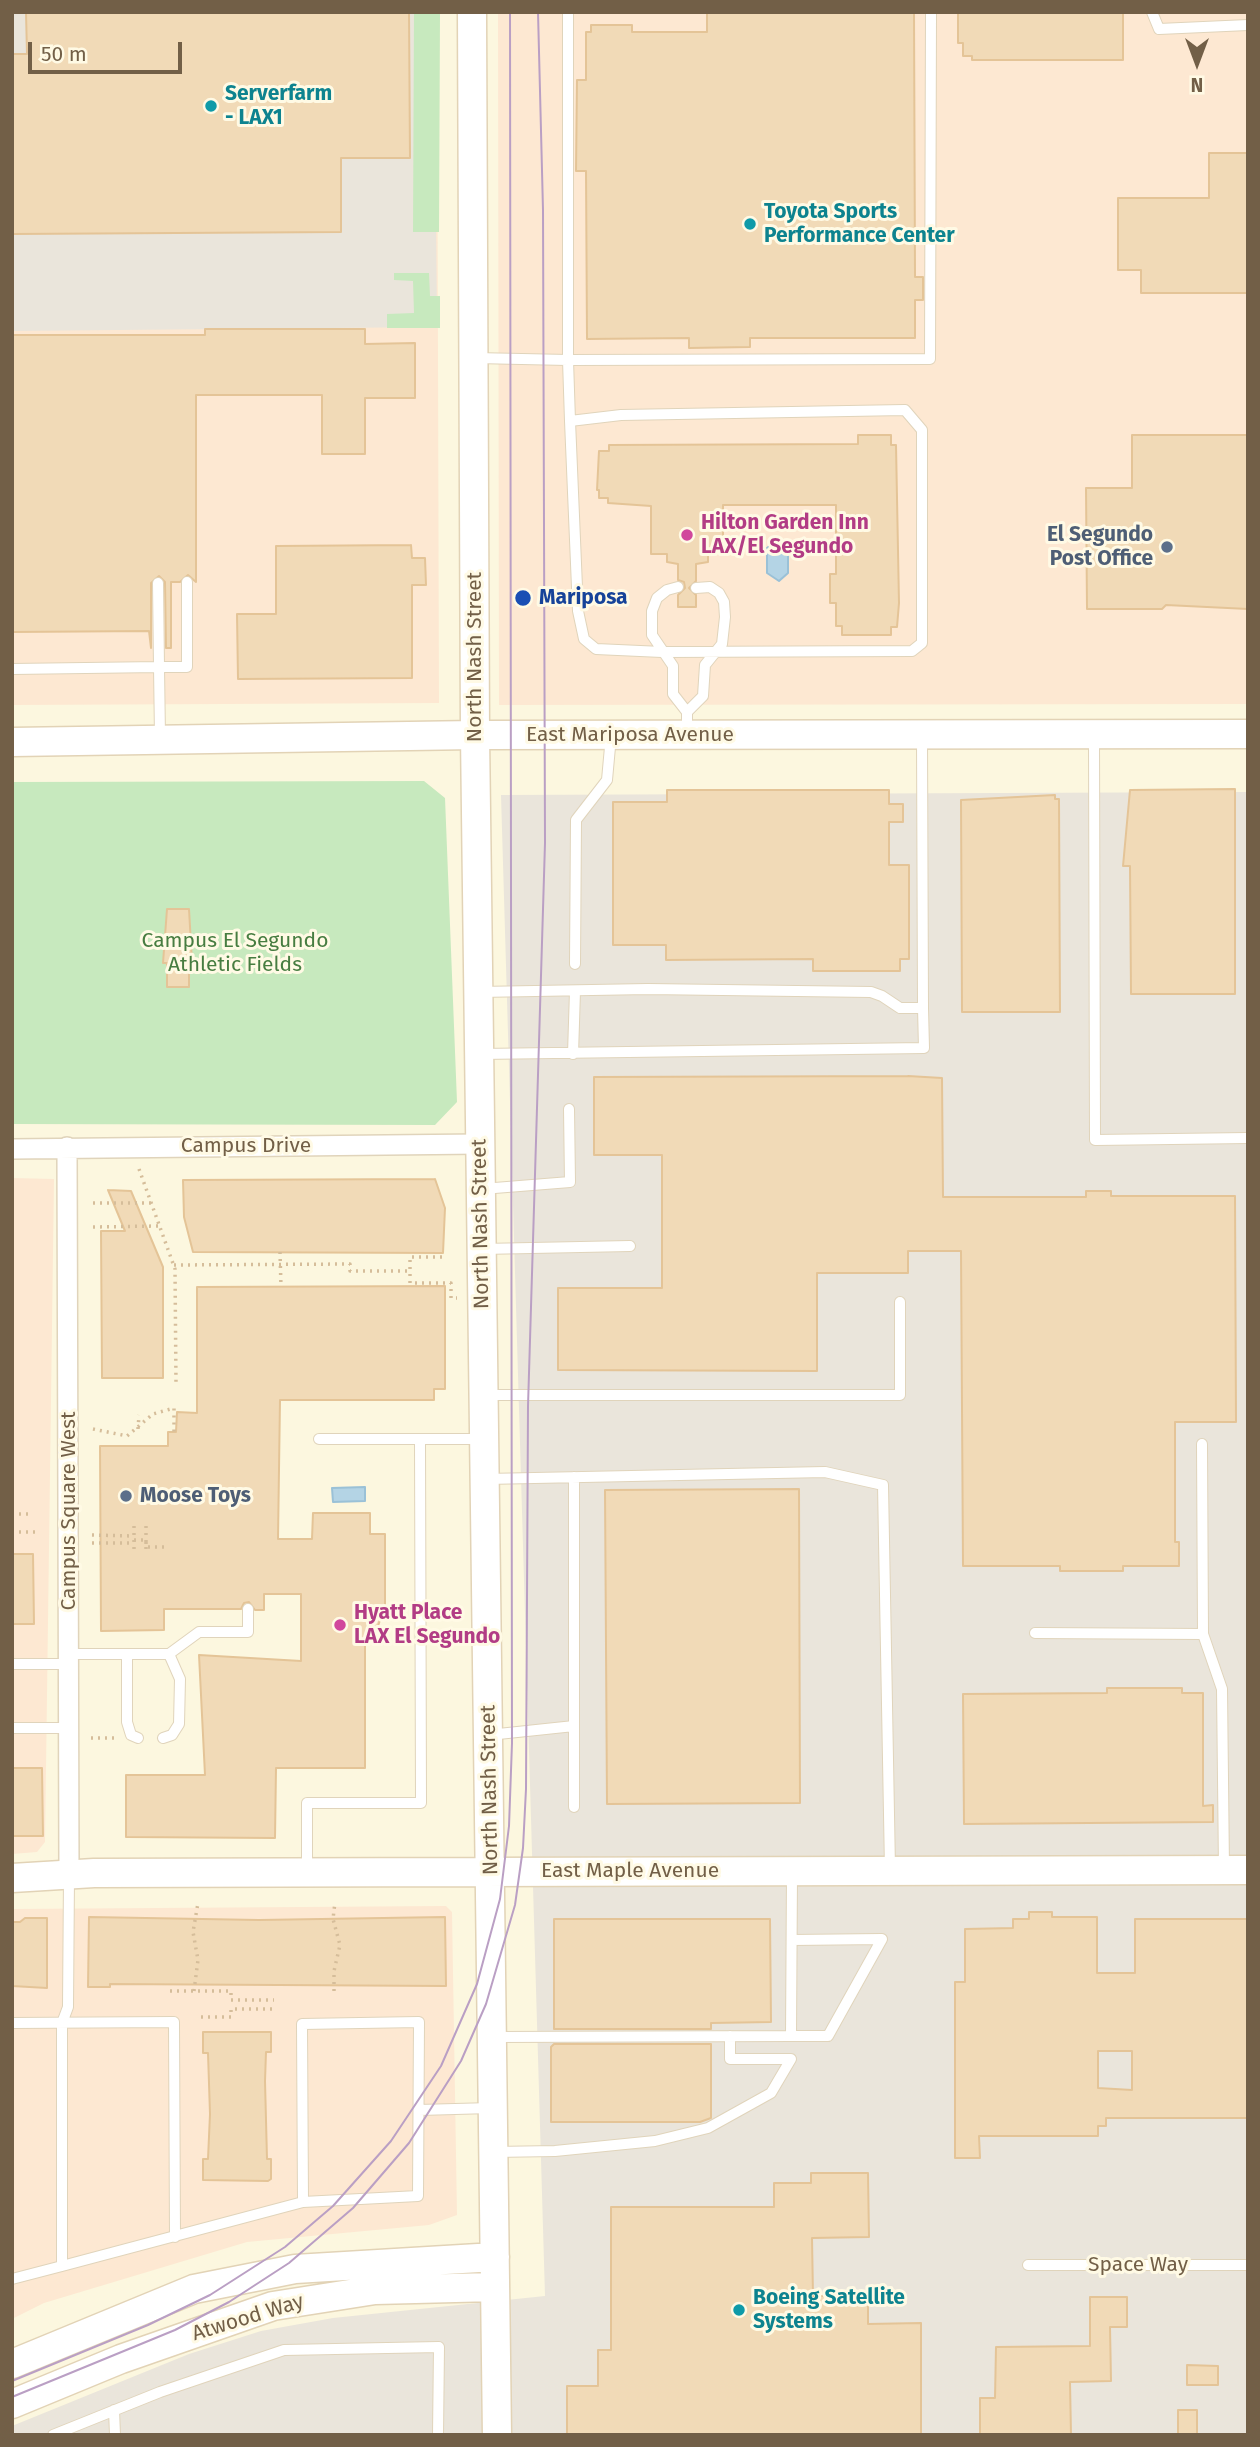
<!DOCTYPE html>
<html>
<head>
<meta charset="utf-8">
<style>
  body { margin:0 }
  #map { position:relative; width:1260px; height:2447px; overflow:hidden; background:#fcf7df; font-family:"Fira Sans",sans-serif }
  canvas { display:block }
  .frame { position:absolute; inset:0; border:14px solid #725f47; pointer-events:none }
  .north { position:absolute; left:1162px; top:28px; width:70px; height:70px; -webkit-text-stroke:5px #fffae5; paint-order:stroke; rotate:180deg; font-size:19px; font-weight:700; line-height:28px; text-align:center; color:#725f47 }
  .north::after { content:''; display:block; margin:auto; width:24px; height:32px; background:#725f47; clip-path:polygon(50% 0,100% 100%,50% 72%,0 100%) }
  .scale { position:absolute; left:28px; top:42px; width:154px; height:32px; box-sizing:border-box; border:4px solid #725f47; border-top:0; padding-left:9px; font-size:21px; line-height:24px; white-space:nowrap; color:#725f47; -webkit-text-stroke:5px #fffae5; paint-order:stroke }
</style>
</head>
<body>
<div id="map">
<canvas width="1260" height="2447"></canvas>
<div class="frame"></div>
<div class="north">N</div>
<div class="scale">50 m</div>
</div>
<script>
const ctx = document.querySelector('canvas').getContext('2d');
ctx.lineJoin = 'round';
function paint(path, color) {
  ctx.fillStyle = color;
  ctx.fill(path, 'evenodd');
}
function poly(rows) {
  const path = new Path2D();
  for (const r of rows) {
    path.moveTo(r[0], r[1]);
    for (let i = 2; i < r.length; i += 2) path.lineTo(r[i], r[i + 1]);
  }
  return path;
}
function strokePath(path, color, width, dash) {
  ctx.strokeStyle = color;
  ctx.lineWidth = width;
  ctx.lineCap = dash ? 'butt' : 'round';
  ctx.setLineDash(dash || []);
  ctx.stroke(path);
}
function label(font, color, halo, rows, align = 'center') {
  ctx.font = font + ' "Fira Sans",sans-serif';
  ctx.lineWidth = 6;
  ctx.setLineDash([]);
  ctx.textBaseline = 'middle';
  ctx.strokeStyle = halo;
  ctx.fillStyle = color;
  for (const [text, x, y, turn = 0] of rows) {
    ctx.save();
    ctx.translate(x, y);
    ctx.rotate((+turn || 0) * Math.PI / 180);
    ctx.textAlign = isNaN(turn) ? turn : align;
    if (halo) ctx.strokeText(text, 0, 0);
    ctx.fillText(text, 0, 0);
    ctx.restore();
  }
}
paint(poly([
  [12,12,437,12,439,703,12,705],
  [498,12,1248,12,1248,704,499,705],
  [12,1178,54,1179,45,1842,37,1852,12,1854],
  [446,1906,452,1912,457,2215,429,2225,247,2242,44,2303,12,2319,12,1909]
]), '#fde8d2');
paint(poly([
  [12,12,434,12,437,327,12,331],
  [1248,792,1248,2435,12,2435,12,2426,189,2354,261,2331,333,2318,545,2296,501,795]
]), '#eae5db');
paint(poly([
  [414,12,440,12,439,232,413,232],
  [394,273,429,273,430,296,440,296,440,328,387,328,387,314,414,313,413,281,394,280],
  [424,781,445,798,457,1102,435,1125,12,1124,12,782]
]), '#c7e9be');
const water = poly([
  [777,540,788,548,788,573,779,581,767,573,767,548,777,540],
  [365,1487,365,1501,333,1502,332,1488,365,1487]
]);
paint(water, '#b4d4e5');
strokePath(water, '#9ac1d7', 2);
const building = poly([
  [26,12,409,12,410,158,341,158,341,232,12,234,12,54,27,54,26,12],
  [707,12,914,12,915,277,923,277,923,300,915,300,915,338,750,338,750,347,689,348,689,338,587,339,586,171,576,171,577,80,586,80,586,32,591,32,591,25,632,25,632,32,707,32,707,12],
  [958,12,1123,12,1123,60,972,60,972,56,963,56,963,43,958,43,958,12],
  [1209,153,1248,153,1248,293,1141,293,1141,270,1118,270,1118,198,1209,198,1209,153],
  [205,329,365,329,365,344,415,343,415,398,365,398,365,454,322,454,322,395,196,395,196,582,188,575,180,582,171,582,171,648,166,648,165,582,159,576,151,583,151,648,149,631,12,632,12,335,205,335,205,329],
  [858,435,891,435,891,445,896,445,899,603,897,627,891,627,891,635,842,635,842,626,836,626,836,603,830,603,830,574,836,574,836,505,723,505,723,553,708,553,708,562,696,564,696,581,689,588,696,595,696,607,678,607,678,595,685,588,684,582,678,580,678,564,667,562,667,554,651,554,651,506,608,503,608,498,599,498,599,490,597,490,599,451,609,451,609,445,858,444,858,435],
  [1132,435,1248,435,1248,609,1166,605,1162,609,1087,609,1086,488,1132,488,1132,435],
  [411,545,412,558,425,558,426,585,412,585,412,678,238,679,237,614,276,614,276,546,411,545],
  [1235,789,1235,994,1131,994,1130,866,1123,866,1130,790,1235,789],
  [667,790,889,790,889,804,903,804,903,822,889,822,889,865,909,865,909,959,900,959,900,971,813,971,813,959,666,960,666,945,613,945,613,802,667,802,667,790],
  [1055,795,1055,799,1059,799,1060,1012,962,1012,961,800,1055,795],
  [167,909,189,909,192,962,189,962,189,987,167,987,167,963,163,963,167,909],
  [908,1076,942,1078,943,1197,1086,1197,1086,1191,1111,1191,1111,1196,1235,1196,1236,1422,1175,1422,1175,1542,1179,1542,1179,1566,1123,1566,1123,1571,1060,1571,1060,1566,963,1566,961,1251,908,1251,908,1273,817,1273,817,1371,558,1370,558,1288,662,1288,662,1155,594,1155,594,1077,908,1076],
  [435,1179,445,1208,443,1253,193,1252,184,1217,183,1180,435,1179],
  [108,1190,131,1191,163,1267,163,1378,102,1378,101,1231,125,1231,108,1190],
  [445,1286,445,1389,434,1389,434,1400,280,1400,278,1539,312,1539,313,1513,370,1513,370,1534,385,1534,385,1606,372,1643,365,1643,365,1768,276,1768,275,1838,126,1837,126,1775,205,1775,199,1655,301,1661,301,1594,264,1594,264,1610,255,1610,249,1602,244,1603,241,1609,164,1609,164,1630,101,1631,100,1446,168,1446,168,1432,176,1432,177,1412,197,1413,197,1287,445,1286],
  [799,1489,800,1803,607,1804,605,1490,799,1489],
  [12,1554,33,1554,34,1624,12,1624,12,1554],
  [1107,1688,1182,1688,1182,1693,1203,1693,1203,1806,1213,1805,1213,1822,964,1824,963,1694,1107,1693,1107,1688],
  [12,1768,42,1768,43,1836,12,1836,12,1768],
  [1029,1912,1052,1912,1052,1917,1097,1917,1097,1973,1135,1973,1135,1919,1248,1919,1248,2118,1106,2118,1106,2126,1098,2126,1098,2136,979,2136,980,2158,955,2158,955,1982,965,1982,965,1929,1013,1928,1013,1919,1029,1919,1029,1912],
  [1098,2051,1132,2051,1132,2090,1098,2088,1098,2051],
  [89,1917,259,1920,445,1917,446,1986,110,1984,110,1987,88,1987,89,1917],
  [25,1918,47,1918,47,1988,12,1986,12,1922,20,1922,25,1918],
  [554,1919,770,1919,771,2022,711,2023,711,2029,554,2029,554,1919],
  [203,2032,271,2032,271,2052,266,2052,265,2081,267,2159,271,2159,271,2179,268,2181,203,2180,203,2159,208,2159,210,2114,208,2053,203,2053,203,2032],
  [554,2044,711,2044,711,2118,700,2122,551,2122,551,2047,554,2044],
  [811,2173,868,2173,869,2237,812,2238,813,2296,868,2296,868,2324,921,2323,921,2435,567,2435,567,2386,598,2386,598,2350,611,2350,611,2207,774,2207,774,2183,811,2183,811,2173],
  [1090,2297,1127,2297,1127,2327,1110,2327,1111,2381,1070,2382,1071,2435,980,2435,980,2398,995,2398,996,2347,1090,2346,1090,2297],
  [1187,2365,1218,2366,1218,2385,1187,2385,1187,2365],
  [1178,2410,1197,2410,1197,2435,1178,2435,1178,2410]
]);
paint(building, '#f1dab7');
strokePath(building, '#e4c497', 2);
const lane = poly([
  [1152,12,1159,29,1248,25],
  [475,358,568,360,568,12],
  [905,410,922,430,922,643,912,651,662,652,596,649,584,639,578,611,570,421,621,415,905,410],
  [570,421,568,360,930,359,931,12],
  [158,583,159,667,187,667,187,582],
  [678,587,667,590,657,598,652,611,652,635,673,666,673,694,687,712,687,732],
  [12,669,159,667,160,737],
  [687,712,703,696,705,665,722,644,725,617,724,602,719,593,710,587,696,588],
  [1094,738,1095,1140,1248,1138],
  [575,964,576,820,607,780,611,736],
  [479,992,648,989,871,992,882,996,900,1008,923,1008,922,737],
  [480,1054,924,1048,923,1008],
  [573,1054,575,991],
  [482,1189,570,1182,569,1109],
  [482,1249,630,1246],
  [484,1395,900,1395,900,1302],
  [319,1439,420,1439],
  [1202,1444,1203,1634],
  [574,1477,574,1726],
  [486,1479,825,1472,883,1485,890,1869],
  [1035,1633,1203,1634,1222,1689,1224,1869],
  [69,1654,169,1654,199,1632,248,1632,248,1609],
  [127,1654,127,1722,131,1735,138,1738],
  [12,1664,69,1664],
  [12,1728,69,1728],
  [489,1735,574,1726,574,1807],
  [163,1738,172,1735,179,1724,180,1679,169,1654],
  [307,1872,307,1803,421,1803,420,1439,481,1439],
  [69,1877,68,2007,62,2023,62,2266,303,2202,418,2196,419,2022,302,2024,303,2202],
  [12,2023,174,2022,175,2237],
  [791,2036,828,2036,882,1939,792,1940],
  [496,2037,791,2036,792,1874],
  [419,2110,491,2108],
  [494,2152,555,2151,655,2141,708,2128,771,2093,791,2059,730,2059,730,2036],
  [1028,2265,1248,2265],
  [12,2279,62,2266],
  [114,2410,115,2435],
  [53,2435,160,2392,284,2350,439,2347,438,2435]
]);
const street = poly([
  [67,1147,69,1874],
  [12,1149,480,1144]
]);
const secondary = poly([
  [472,12,475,735,497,2435],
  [12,742,475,735,1248,734],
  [12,1878,94,1873,1248,1870],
  [12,2364,194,2289,295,2269,495,2257],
  [12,2404,121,2359,273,2306,375,2290,495,2287]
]);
strokePath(lane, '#e0d4bb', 12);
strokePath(street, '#e0d4bb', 22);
strokePath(secondary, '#e2d3b6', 31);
strokePath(poly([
  [139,1169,175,1269,176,1384],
  [93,1203,151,1203],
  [93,1227,159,1226],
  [442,1257,410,1257,410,1283,451,1283,451,1298,457,1298],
  [174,1265,350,1264,350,1271,410,1271],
  [93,1429,127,1436,153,1414,174,1408,174,1432],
  [138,1429,139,1415],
  [12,1514,33,1514],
  [134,1526,134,1550],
  [12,1532,37,1532],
  [92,1535,133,1536],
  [134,1540,146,1540,146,1547,167,1547],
  [92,1543,134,1543],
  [91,1738,117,1738],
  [170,1991,231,1991,231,2000,274,2000],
  [194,1991,198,1960,193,1932,198,1903],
  [334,1991,334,1971,340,1945,333,1919,335,1902],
  [201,2017,231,2017,231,2009,274,2009]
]), '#d5bd9a', 3.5, [2, 5]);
strokePath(lane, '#fff', 10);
strokePath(street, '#fff', 19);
strokePath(secondary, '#fff', 28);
strokePath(poly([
  [12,2381,148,2325,210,2295,285,2247,333,2206,391,2141,441,2066,477,1984,500,1899,509,1826,512,1743,510,12],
  [12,2397,175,2330,229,2302,289,2263,353,2208,409,2143,461,2061,486,2004,515,1905,523,1848,526,1789,528,1406,545,843,543,210,538,12]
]), '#ba9fc4', 2);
strokePath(poly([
  [280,1252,281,1287],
  [146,1526,146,1550]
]), '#d5bd9a', 3.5, [2, 5]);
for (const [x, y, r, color] of [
  [211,106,7,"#0f9aa8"],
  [750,224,7,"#0f9aa8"],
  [687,535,7,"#d1479c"],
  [1167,547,7,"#5c6f8a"],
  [523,598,9,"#1a4fb4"],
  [126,1496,7,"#5c6f8a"],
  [340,1625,7,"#d1479c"],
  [739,2310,7,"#0f9aa8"]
]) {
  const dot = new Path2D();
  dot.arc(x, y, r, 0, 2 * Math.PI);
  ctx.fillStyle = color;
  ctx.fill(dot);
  strokePath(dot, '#fffae5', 2.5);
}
label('bold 21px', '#0d838f', '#fffae5', [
  ["Serverfarm",225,94],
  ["- LAX1",225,118],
  ["Toyota Sports",764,212],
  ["Performance Center",764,236],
  ["Boeing Satellite",753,2298],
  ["Systems",753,2322]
], 'left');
label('bold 21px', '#b23c85', '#fffae5', [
  ["Hilton Garden Inn",701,523],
  ["LAX/El Segundo",701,547],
  ["Hyatt Place",354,1613],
  ["LAX El Segundo",354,1637]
], 'left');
label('bold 21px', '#4e5e75', '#fffae5', [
  ["El Segundo",1153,535],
  ["Post Office",1153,559],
  ["Moose Toys",140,1496,"left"]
], 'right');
label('bold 21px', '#164399', '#fffae5', [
  ["Mariposa",539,598]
], 'left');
label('21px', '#725f47', '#fffae5', [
  ["North Nash Street",475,657,-90],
  ["East Mariposa Avenue",630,735],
  ["Campus Drive",246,1146],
  ["North Nash Street",481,1224,-91],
  ["Campus Square West",69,1511,-90],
  ["North Nash Street",490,1790,-91],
  ["East Maple Avenue",630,1871],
  ["Space Way",1138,2265],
  ["Atwood Way",248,2318,-17]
]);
label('21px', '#477d41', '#fffae5', [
  ["Campus El Segundo",235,941],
  ["Athletic Fields",235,965]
]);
</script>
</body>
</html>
